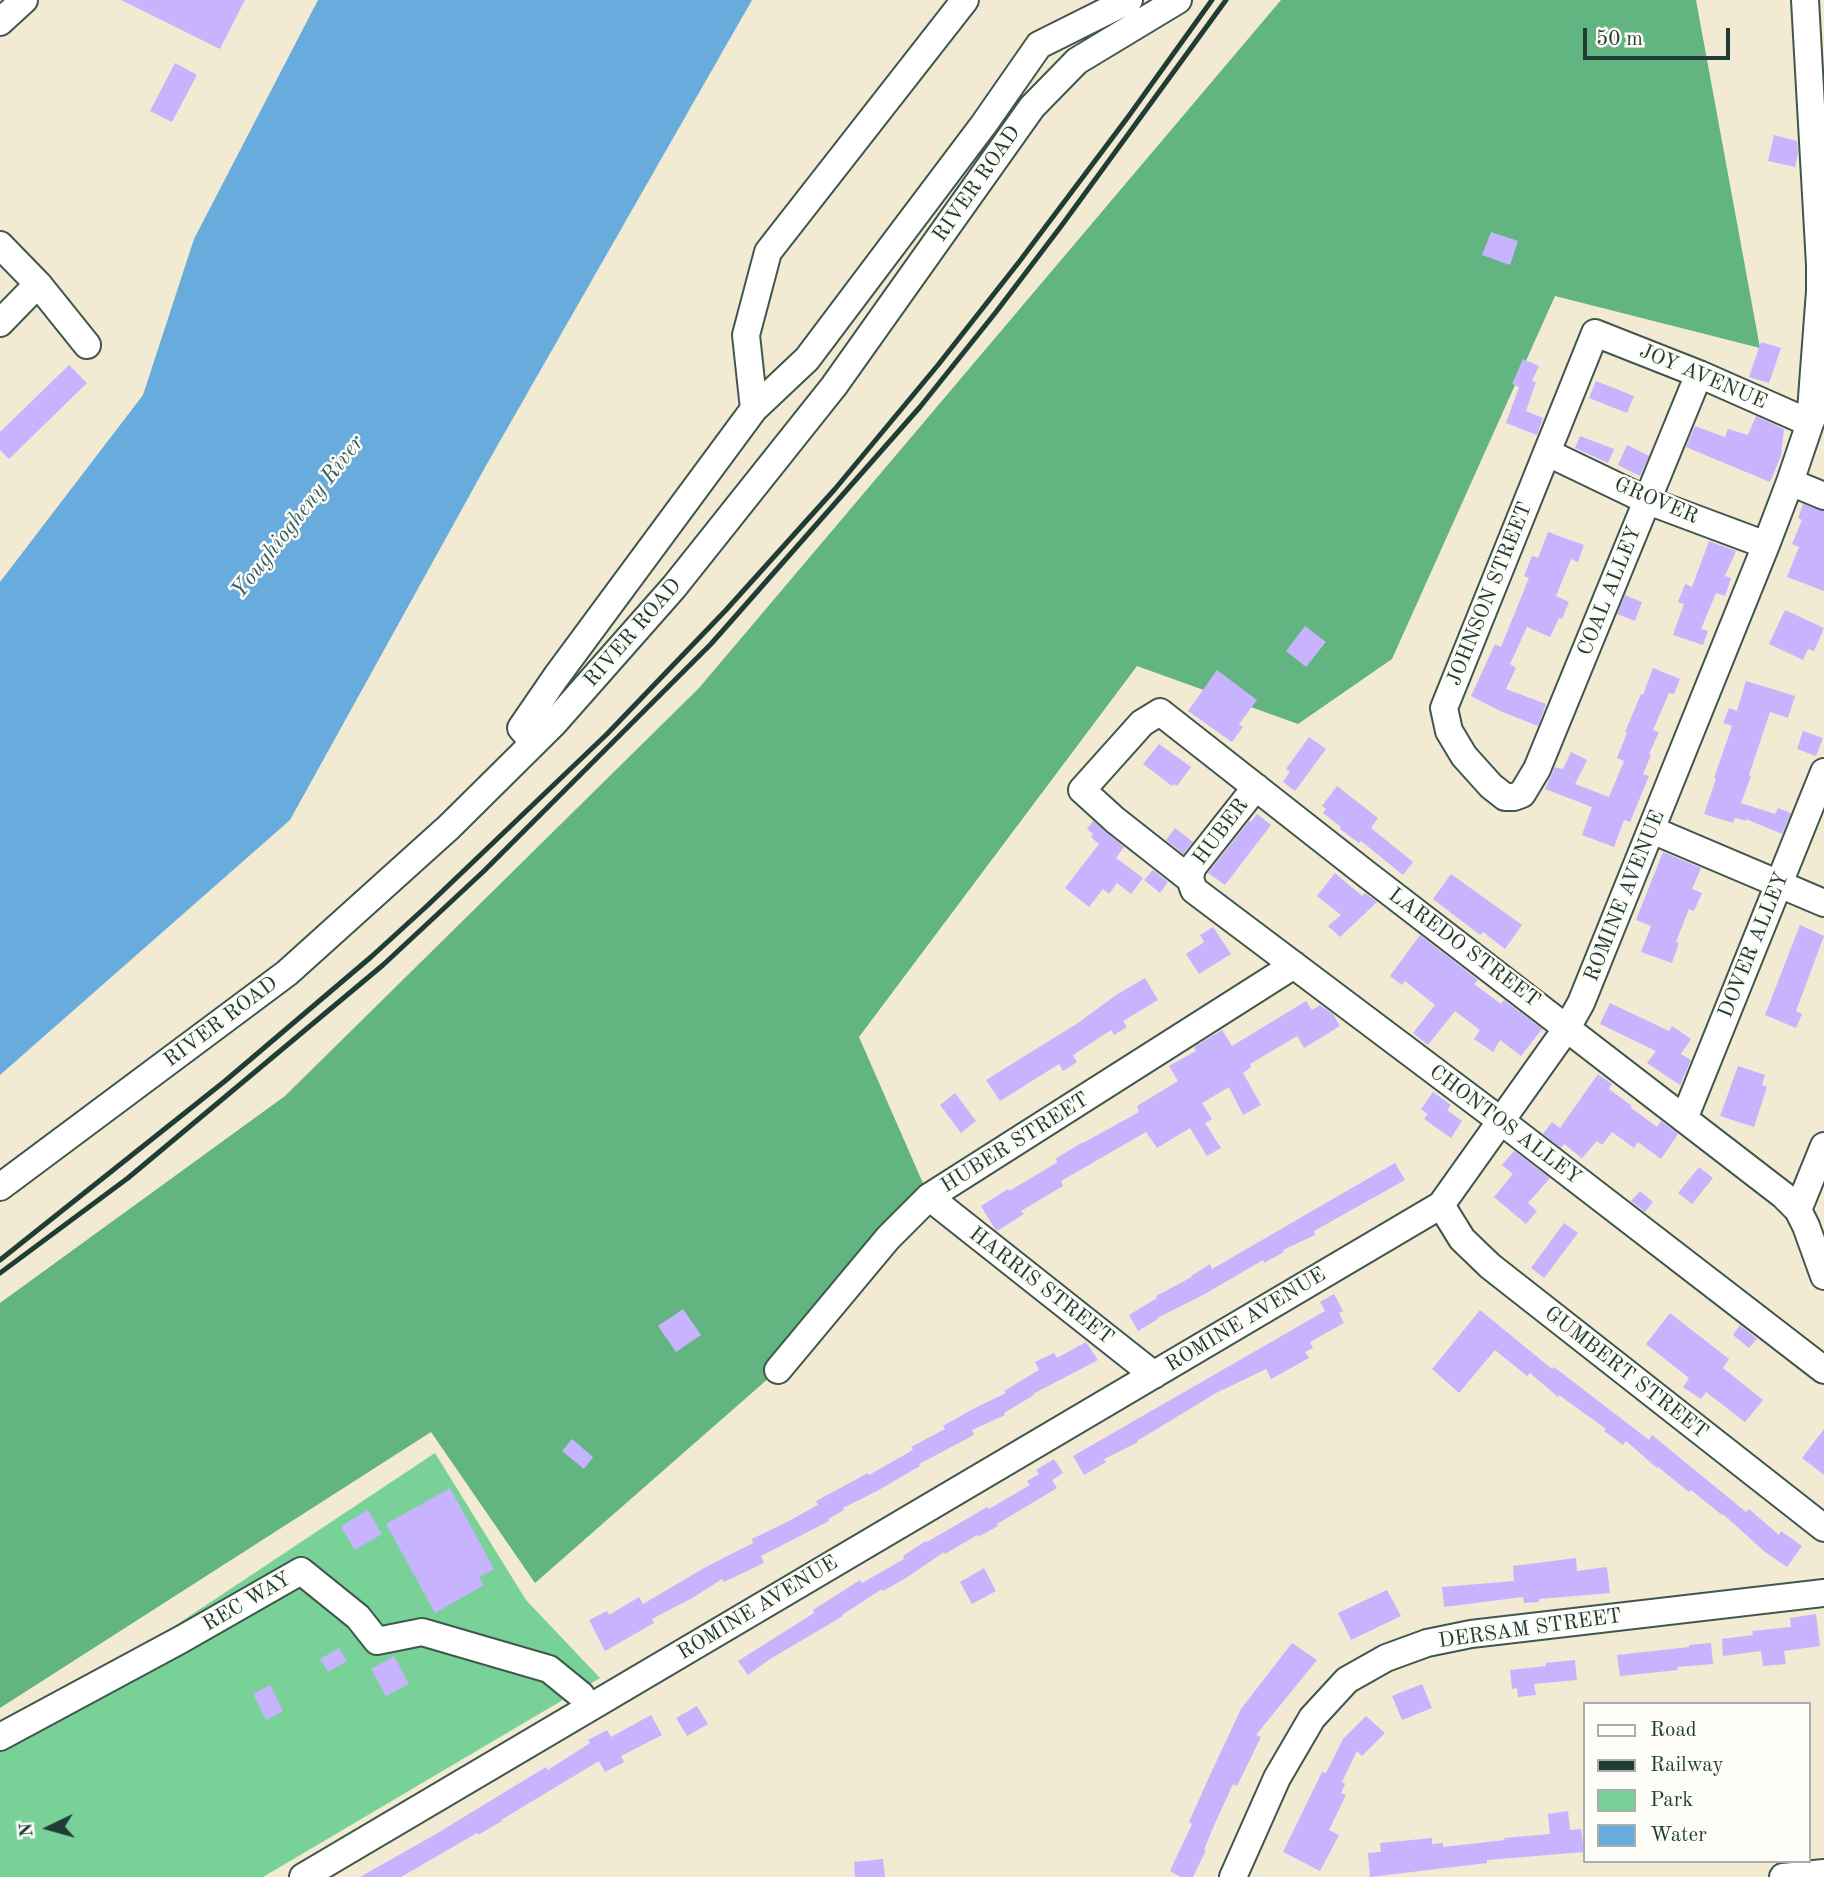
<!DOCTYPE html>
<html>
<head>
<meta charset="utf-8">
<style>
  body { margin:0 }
  #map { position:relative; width:1824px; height:1877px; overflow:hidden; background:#f2ead2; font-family:"Old Standard TT",serif }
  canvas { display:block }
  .legend { position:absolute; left:1583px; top:1702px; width:228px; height:161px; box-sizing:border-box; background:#fdfcf7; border:2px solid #a4b0a9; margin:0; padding:9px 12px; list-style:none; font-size:21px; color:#1f3d34 }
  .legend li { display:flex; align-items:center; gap:14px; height:35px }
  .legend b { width:35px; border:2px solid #a4b0a9 }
  .north { position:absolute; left:14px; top:1793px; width:70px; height:70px; -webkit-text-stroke:5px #fdfcf7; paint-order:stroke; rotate:265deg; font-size:19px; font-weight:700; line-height:28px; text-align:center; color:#1f3d34 }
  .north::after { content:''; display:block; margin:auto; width:24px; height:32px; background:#1f3d34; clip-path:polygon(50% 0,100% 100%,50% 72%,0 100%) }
  .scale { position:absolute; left:1583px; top:28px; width:147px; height:32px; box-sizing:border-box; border:4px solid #1f3d34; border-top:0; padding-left:9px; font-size:21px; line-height:24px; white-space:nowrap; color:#1f3d34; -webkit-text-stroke:5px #fdfcf7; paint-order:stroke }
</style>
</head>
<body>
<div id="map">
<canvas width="1824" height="1877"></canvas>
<ul class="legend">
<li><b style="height:9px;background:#fff"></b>Road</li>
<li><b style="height:9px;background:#1f3d34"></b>Railway</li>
<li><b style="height:19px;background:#78d298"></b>Park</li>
<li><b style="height:19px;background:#68abdd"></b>Water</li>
</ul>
<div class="north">N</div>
<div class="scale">50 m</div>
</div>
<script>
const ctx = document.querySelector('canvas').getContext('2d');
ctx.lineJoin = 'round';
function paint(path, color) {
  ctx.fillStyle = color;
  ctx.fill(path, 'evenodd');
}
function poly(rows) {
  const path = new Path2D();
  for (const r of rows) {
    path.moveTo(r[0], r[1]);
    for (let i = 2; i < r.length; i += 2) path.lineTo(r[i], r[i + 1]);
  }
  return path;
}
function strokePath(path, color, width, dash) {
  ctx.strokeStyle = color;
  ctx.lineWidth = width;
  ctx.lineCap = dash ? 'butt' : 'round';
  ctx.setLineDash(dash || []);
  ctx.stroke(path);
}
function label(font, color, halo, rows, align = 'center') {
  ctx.font = font + ' "Old Standard TT",serif';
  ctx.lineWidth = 5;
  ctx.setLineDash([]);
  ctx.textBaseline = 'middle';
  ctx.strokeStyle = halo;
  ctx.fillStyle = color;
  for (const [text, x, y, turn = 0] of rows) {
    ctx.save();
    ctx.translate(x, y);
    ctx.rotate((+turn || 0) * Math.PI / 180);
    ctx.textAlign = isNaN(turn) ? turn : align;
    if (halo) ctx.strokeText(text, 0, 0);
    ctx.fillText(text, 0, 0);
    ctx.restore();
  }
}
paint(poly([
  [435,1453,526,1600,600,1678,263,1877,0,1877,0,1742]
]), '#78d298');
paint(poly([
  [1281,0,1696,0,1760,348,1555,296,1392,659,1298,724,1137,666,859,1037,929,1197,778,1370,535,1583,431,1432,0,1708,0,1303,285,1096,699,688]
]), '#62b480');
paint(poly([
  [318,0,752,0,488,462,290,820,0,1075,0,582,143,395,194,239]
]), '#68abdd');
paint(poly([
  [121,0,245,0,220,49],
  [175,63,197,75,172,122,150,111],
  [1774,135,1797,141,1798,153,1795,167,1768,161],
  [1491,232,1518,241,1510,265,1482,255],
  [1761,342,1781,348,1769,383,1749,377],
  [1523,359,1539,366,1532,381,1536,382,1526,411,1543,418,1537,435,1506,423,1519,387,1512,384],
  [69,365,87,383,9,459,0,450,0,432],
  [1596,381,1634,396,1627,413,1589,398],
  [1756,416,1784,429,1781,456,1770,482,1686,447,1695,426,1725,437,1728,429,1748,435],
  [1580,436,1614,449,1608,463,1575,448],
  [1627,445,1649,456,1640,476,1618,465],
  [1803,504,1824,511,1824,591,1787,577,1799,547,1792,544,1802,520,1798,518],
  [1548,532,1584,545,1578,562,1571,559,1556,596,1569,602,1562,619,1559,618,1550,637,1527,627,1510,664,1516,668,1506,689,1546,704,1538,726,1500,711,1471,696,1495,644,1501,647,1529,578,1524,576,1532,556,1538,558],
  [1709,541,1736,551,1725,576,1731,578,1725,596,1716,593,1701,629,1708,631,1703,645,1673,635,1684,604,1678,602,1685,584,1692,587],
  [1625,595,1642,602,1635,621,1617,614],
  [1785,610,1824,628,1814,651,1808,649,1803,660,1769,644],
  [1305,626,1326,642,1306,667,1286,651],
  [1653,668,1680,679,1674,694,1669,693,1653,730,1659,732,1649,754,1651,755,1643,774,1649,776,1630,822,1624,820,1614,847,1582,835,1592,807,1545,789,1555,767,1563,769,1571,752,1587,760,1575,784,1609,797,1624,761,1617,758,1627,733,1625,732,1641,694,1643,695],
  [1217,670,1257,700,1239,724,1243,727,1232,742,1188,711],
  [1746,681,1795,696,1788,718,1770,712,1749,775,1751,776,1741,803,1775,814,1778,808,1791,813,1782,834,1746,819,1746,821,1735,818,1733,823,1704,814,1716,779,1714,778,1732,726,1723,723,1729,708,1737,711],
  [1803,731,1823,738,1816,756,1797,749],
  [1309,737,1326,749,1295,791,1283,782,1290,772,1286,769],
  [1159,744,1191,767,1177,786,1174,784,1172,786,1143,764],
  [1337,786,1378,818,1371,828,1413,862,1403,875,1361,841,1359,843,1340,829,1341,827,1323,813,1326,809,1322,806],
  [1257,814,1271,825,1225,885,1208,873,1250,820,1251,822],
  [1093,821,1124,847,1116,858,1143,878,1131,894,1117,883,1109,894,1103,889,1089,907,1065,888,1099,844,1091,837,1093,834,1087,829],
  [1175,828,1193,842,1183,854,1166,840],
  [1663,852,1701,868,1692,889,1702,893,1694,911,1689,909,1676,942,1679,943,1672,963,1641,952,1651,926,1636,920],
  [1153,870,1168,882,1160,893,1144,880],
  [1335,873,1362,896,1365,893,1377,902,1340,937,1328,926,1341,915,1317,896],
  [1451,874,1522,925,1505,949,1483,932,1480,935,1433,899],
  [1800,925,1824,936,1796,1011,1802,1014,1796,1028,1765,1015],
  [1213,927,1231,954,1199,974,1186,954,1204,942,1200,935],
  [1420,935,1478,980,1474,984,1501,1004,1504,1000,1542,1029,1521,1056,1500,1040,1493,1052,1474,1039,1480,1030,1455,1011,1428,1045,1413,1033,1435,1005,1405,981,1402,985,1390,976],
  [1145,978,1158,1000,1123,1021,1127,1027,1114,1035,1111,1030,1073,1055,1077,1062,1063,1071,1059,1064,1000,1101,986,1080,1078,1023,1116,995],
  [1306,1001,1312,1010,1320,1005,1333,1014,1340,1026,1304,1048,1297,1036,1250,1064,1251,1067,1243,1073,1261,1105,1243,1115,1229,1087,1202,1103,1212,1119,1205,1123,1221,1148,1207,1156,1190,1128,1157,1148,1146,1132,1061,1181,1063,1186,1021,1211,1024,1214,997,1231,995,1229,981,1206,1008,1189,1009,1191,1058,1162,1055,1159,1083,1142,1083,1143,1139,1112,1137,1106,1178,1081,1169,1066,1196,1051,1194,1047,1222,1030,1232,1046],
  [1610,1003,1669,1031,1672,1026,1691,1039,1681,1054,1691,1060,1680,1085,1647,1063,1656,1051,1600,1024],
  [1738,1066,1765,1075,1762,1085,1767,1087,1754,1127,1720,1116],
  [1598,1074,1612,1084,1609,1089,1632,1106,1630,1107,1657,1127,1661,1121,1678,1134,1661,1159,1638,1142,1634,1148,1612,1132,1602,1145,1597,1141,1582,1158,1564,1144,1561,1148,1543,1134,1552,1122,1560,1128],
  [1433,1092,1451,1105,1447,1110,1462,1121,1451,1138,1424,1119,1428,1114,1421,1109],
  [955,1093,976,1121,961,1133,940,1105],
  [1514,1151,1550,1178,1528,1203,1537,1211,1526,1224,1494,1197,1513,1174,1502,1165],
  [1395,1163,1405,1180,1314,1231,1315,1235,1283,1250,1284,1252,1264,1263,1263,1260,1203,1295,1157,1318,1158,1319,1138,1331,1129,1315,1157,1298,1156,1296,1192,1277,1191,1276,1210,1264,1212,1269],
  [1699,1167,1713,1178,1692,1204,1678,1193],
  [1640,1191,1653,1202,1645,1212,1631,1201],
  [1564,1223,1578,1233,1544,1278,1531,1268],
  [1334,1294,1343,1311,1339,1313,1344,1323,1310,1342,1313,1348,1305,1352,1309,1358,1271,1379,1266,1369,1216,1393,1137,1441,1138,1442,1104,1459,1106,1462,1084,1475,1073,1456,1325,1311,1320,1302],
  [683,1309,701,1335,676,1352,658,1326],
  [1480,1310,1552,1369,1554,1367,1649,1440,1652,1435,1746,1512,1749,1509,1779,1535,1781,1531,1802,1546,1787,1567,1765,1552,1723,1514,1722,1515,1691,1490,1689,1492,1658,1467,1657,1468,1626,1441,1623,1445,1604,1431,1606,1429,1559,1395,1558,1397,1530,1373,1527,1376,1495,1350,1459,1393,1432,1369],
  [1670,1313,1729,1359,1723,1368,1763,1400,1745,1422,1706,1392,1701,1399,1683,1387,1689,1378,1646,1344],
  [1740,1325,1757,1339,1749,1348,1733,1335],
  [1086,1342,1098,1360,1033,1394,1034,1395,1004,1413,1005,1415,972,1430,974,1435,919,1464,920,1466,877,1491,843,1508,844,1510,828,1519,829,1521,761,1556,764,1563,724,1582,722,1579,694,1597,652,1619,654,1623,605,1651,589,1620,607,1611,609,1615,639,1597,643,1604,704,1568,753,1543,752,1539,785,1523,818,1505,816,1501,868,1473,869,1475,913,1450,911,1447,945,1429,943,1426,973,1409,1006,1393,1004,1391,1039,1370,1035,1362,1054,1353,1057,1358],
  [1824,1429,1824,1475,1802,1458],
  [572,1439,593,1457,584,1469,562,1451],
  [1054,1459,1063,1473,1052,1480,1057,1488,997,1524,998,1526,978,1537,977,1535,945,1554,944,1552,906,1578,883,1591,882,1589,842,1615,843,1616,770,1659,748,1675,738,1661,814,1613,813,1610,860,1580,862,1583,904,1559,903,1556,926,1541,927,1542,987,1507,989,1509,1030,1485,1027,1481,1039,1474,1036,1470],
  [450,1488,494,1569,479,1577,484,1585,435,1613,386,1524],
  [368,1510,382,1534,355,1550,341,1526],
  [1576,1558,1577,1571,1607,1567,1610,1593,1539,1599,1539,1602,1524,1603,1523,1597,1444,1607,1442,1587,1514,1581,1513,1566],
  [984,1568,996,1591,972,1604,960,1582],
  [1387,1590,1401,1616,1351,1640,1338,1613],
  [1816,1614,1820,1646,1784,1651,1786,1664,1763,1666,1761,1651,1723,1656,1722,1639,1753,1635,1752,1631,1791,1627,1790,1618],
  [1292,1643,1317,1660,1256,1735,1261,1737,1237,1786,1233,1784,1212,1830,1204,1850,1206,1850,1193,1877,1181,1877,1170,1871,1192,1824,1189,1822,1211,1773,1241,1709],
  [1711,1643,1713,1664,1677,1667,1678,1670,1620,1676,1617,1655,1689,1647,1689,1645],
  [339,1648,347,1661,328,1672,320,1659],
  [394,1656,409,1684,386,1696,371,1669],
  [1575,1660,1577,1680,1534,1684,1536,1695,1518,1697,1517,1688,1512,1689,1510,1670,1546,1666,1546,1663],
  [1422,1684,1432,1708,1402,1720,1392,1696],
  [270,1685,283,1711,266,1720,253,1694],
  [697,1706,708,1724,687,1736,676,1718],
  [651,1715,662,1735,621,1756,624,1762,605,1772,599,1761,501,1820,502,1821,478,1835,477,1833,401,1877,360,1877,436,1834,546,1767,548,1770,590,1743,588,1740,607,1730,611,1737],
  [1366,1716,1385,1733,1362,1756,1357,1751,1342,1782,1345,1784,1341,1793,1346,1795,1329,1830,1339,1835,1320,1871,1283,1852,1322,1772,1326,1773,1343,1739],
  [1568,1811,1570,1830,1581,1829,1584,1852,1487,1860,1487,1863,1370,1877,1368,1853,1381,1852,1380,1843,1432,1838,1432,1844,1443,1843,1443,1847,1505,1840,1504,1838,1550,1834,1548,1814],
  [883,1859,885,1877,855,1877,854,1862]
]), '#c8b3ff');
const minor = poly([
  [1805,0,1820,265,1820,291,1811,411],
  [0,22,24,0],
  [0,245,38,284,87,345],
  [0,323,38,284],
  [1699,374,1537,769,1522,794,1514,797,1505,797,1491,786,1464,756,1449,731,1444,708,1595,333,1699,374,1810,423],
  [754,409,746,335,768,252,965,0],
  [1548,453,1648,501,1766,545],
  [1790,482,1824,496],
  [534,743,521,728,556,677,754,409,807,359,984,124,1039,45,1129,0],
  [1256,787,1192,868,1190,879,1194,890,1501,1121,1824,1370],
  [1652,830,1824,903],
  [1190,879,1115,820,1082,790,1142,723,1160,712,1365,873,1783,1195,1798,1210,1806,1226,1824,1276],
  [1684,1119,1824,772],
  [0,1187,287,973,449,827,554,723,674,587,834,386,1032,107,1077,61,1178,0],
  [929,1197,1154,1375],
  [1441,1205,1462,1239,1490,1266,1824,1528],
  [1798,1210,1824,1146],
  [778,1370,888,1238,929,1197,1294,965],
  [0,1737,182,1639,301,1571,358,1617,377,1641,422,1632,549,1669,581,1695,589,1708],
  [303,1877,1441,1205,1567,1028,1581,1003,1766,545,1790,482,1810,423,1824,391],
  [1233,1877,1277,1778,1312,1718,1347,1680,1386,1658,1427,1643,1471,1634,1824,1593],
  [1783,1877,1824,1873]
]);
strokePath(minor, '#3f574c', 30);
strokePath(minor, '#fff', 26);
strokePath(poly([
  [0,1260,225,1081,371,957,428,905,607,734,726,610,835,489,938,365,1019,262,1128,117,1212,0],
  [0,1273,128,1178,383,965,484,871,711,644,920,407,996,312,1062,225,1226,0]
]), '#1f3d34', 5);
label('21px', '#1f3d34', '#fdfcf7', [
  ["RIVER ROAD",977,184,-55],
  ["JOY AVENUE",1703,377,23],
  ["GROVER",1656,501,23],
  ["COAL ALLEY",1610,591,-68],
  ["JOHNSON STREET",1490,594,-68],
  ["RIVER ROAD",633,633,-49],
  ["HUBER",1221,832,-53],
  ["ROMINE AVENUE",1625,896,-68],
  ["DOVER ALLEY",1754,945,-68],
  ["LAREDO STREET",1464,948,37],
  ["RIVER ROAD",221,1022,-37],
  ["CHONTOS ALLEY",1505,1125,37],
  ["HUBER STREET",1015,1143,-32],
  ["HARRIS STREET",1041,1286,38],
  ["ROMINE AVENUE",1246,1320,-31],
  ["GUMBERT STREET",1626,1373,38],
  ["REC WAY",247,1602,-30],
  ["ROMINE AVENUE",758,1608,-31],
  ["DERSAM STREET",1530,1629,-8]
]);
label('italic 23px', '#355e67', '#fdfcf7', [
  ["Youghiogheny River",298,517,-52]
]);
</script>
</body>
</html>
